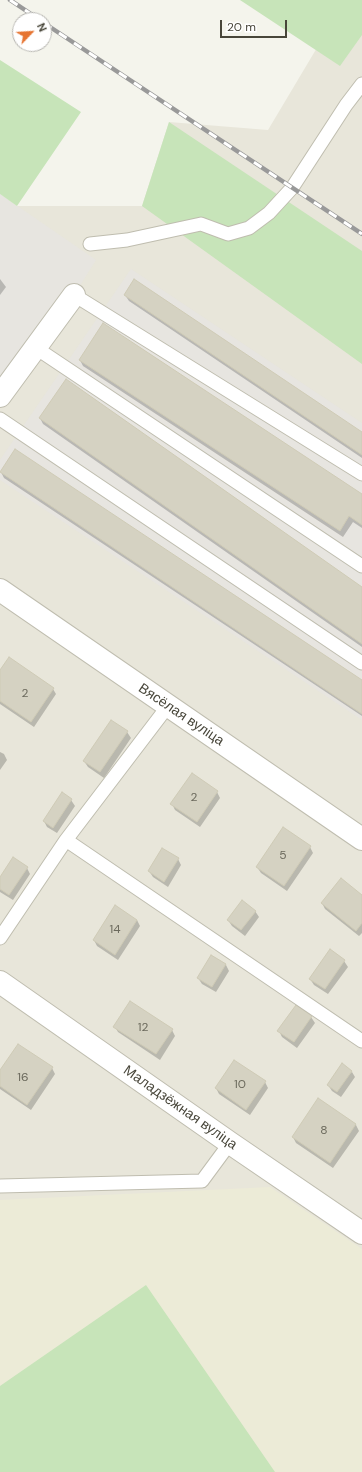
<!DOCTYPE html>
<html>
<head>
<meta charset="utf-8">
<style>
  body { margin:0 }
  #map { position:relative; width:362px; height:1472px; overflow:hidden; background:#f4f4ec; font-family:"DM Sans",sans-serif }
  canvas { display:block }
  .north { position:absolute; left:12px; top:12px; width:40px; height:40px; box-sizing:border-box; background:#fff; border:1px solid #b6b5b0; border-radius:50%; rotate:65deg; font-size:11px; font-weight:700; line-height:16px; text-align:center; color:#48463a }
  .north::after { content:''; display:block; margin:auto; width:14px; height:18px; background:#e67431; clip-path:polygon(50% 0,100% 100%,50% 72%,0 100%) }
  .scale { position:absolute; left:220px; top:20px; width:67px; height:18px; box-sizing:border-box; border:2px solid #48463a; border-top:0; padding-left:5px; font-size:12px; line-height:14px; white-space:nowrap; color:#48463a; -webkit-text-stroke:3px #fff; paint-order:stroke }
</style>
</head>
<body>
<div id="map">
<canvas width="362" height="1472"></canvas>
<div class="north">N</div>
<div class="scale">20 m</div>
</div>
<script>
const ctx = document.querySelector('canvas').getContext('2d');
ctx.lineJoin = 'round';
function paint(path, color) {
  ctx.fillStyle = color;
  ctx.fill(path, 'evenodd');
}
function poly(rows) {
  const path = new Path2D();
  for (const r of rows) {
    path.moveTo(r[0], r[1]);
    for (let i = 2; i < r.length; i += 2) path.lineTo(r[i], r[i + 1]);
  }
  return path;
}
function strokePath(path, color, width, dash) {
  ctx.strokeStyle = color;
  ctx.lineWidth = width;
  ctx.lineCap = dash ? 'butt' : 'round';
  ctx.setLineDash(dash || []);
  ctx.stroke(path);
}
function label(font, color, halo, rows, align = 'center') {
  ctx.font = font + ' "DM Sans",sans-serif';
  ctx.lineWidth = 4;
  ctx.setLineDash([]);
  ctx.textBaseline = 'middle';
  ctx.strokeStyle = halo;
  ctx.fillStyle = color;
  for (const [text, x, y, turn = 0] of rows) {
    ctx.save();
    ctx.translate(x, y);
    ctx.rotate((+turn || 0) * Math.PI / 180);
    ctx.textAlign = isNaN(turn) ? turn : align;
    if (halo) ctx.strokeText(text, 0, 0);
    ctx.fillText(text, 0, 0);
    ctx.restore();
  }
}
paint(poly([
  [362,0,362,1472,0,1472,0,194,17,206,142,206,169,122,268,130,324,36]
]), '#e8e6da');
paint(poly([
  [0,194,96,260,74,295,0,396],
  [131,269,362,423,362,720,0,480,0,460]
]), '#e7e5e0');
paint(poly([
  [270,1187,362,1249,362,1472,0,1472,0,1200]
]), '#ecebd7');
paint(poly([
  [240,0,362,0,362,35,340,66],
  [0,60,81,112,17,206,0,194],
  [169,122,362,251,362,364,142,206],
  [146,1285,275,1472,0,1472,0,1386]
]), '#c7e4b9');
paint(poly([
  [0,279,6,287,0,295],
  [125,295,362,433,362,458,129,301],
  [80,360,362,495,362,528,353,522,343,537,83,366],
  [40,418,362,588,362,647,43,424],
  [1,472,362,682,362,716,4,478],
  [0,672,53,689,56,694,34,727,0,704],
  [111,721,127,732,131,738,104,778,88,767,84,761],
  [0,752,4,754,7,760,0,770],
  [217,792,220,798,200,827,175,810,172,804],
  [71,800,75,806,57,833,47,827,44,821],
  [310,847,313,853,287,891,261,873,257,867],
  [178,859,181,865,168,887,153,877,149,871],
  [27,868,30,874,13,900,0,892,0,878],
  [362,896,362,933,359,936,325,909,322,903],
  [255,911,259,917,245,936,232,926,228,920],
  [137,920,140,926,118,960,97,946,94,940],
  [212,956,226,965,229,971,216,992,202,984,198,978],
  [344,961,348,967,328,994,314,985,310,979],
  [311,1017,315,1023,297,1048,282,1037,279,1031],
  [115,1027,172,1030,175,1036,160,1060,118,1032],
  [52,1068,55,1074,31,1110,0,1089,0,1072],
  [352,1072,355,1077,341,1097,332,1091,328,1085],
  [265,1082,268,1088,250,1115,219,1094,216,1088],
  [319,1100,356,1125,359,1131,333,1168,296,1143,293,1137]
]), '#0003');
const building = poly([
  [134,279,362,432,362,455,124,295,134,279],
  [103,323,362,494,362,525,349,516,340,531,79,360,103,323],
  [66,379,362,587,362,644,39,418,66,379],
  [15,449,362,680,362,714,0,472,15,449],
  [9,657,54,688,31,722,0,701,0,670,9,657],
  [111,720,128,731,100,772,83,761,111,720],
  [192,773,218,791,197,822,170,804,192,773],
  [62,792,72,799,53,828,43,821,62,792],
  [283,827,311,846,284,886,256,867,283,827],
  [162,848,179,858,164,882,148,871,162,848],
  [13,857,28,867,9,895,0,889,0,877,13,857],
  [341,878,362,895,362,923,356,931,321,903,341,878],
  [242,900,256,911,241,930,227,920,242,900],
  [115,905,137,920,115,955,93,940,115,905],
  [330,949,345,960,325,989,309,979,330,949],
  [211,955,226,964,212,987,197,978,211,955],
  [130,1001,173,1029,156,1054,113,1027,130,1001],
  [296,1005,312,1016,294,1042,277,1031,296,1005],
  [18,1044,53,1067,27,1105,0,1086,0,1070,18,1044],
  [234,1060,266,1081,246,1110,215,1088,234,1060],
  [342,1063,352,1071,337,1092,327,1085,342,1063],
  [318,1098,356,1124,330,1163,292,1137,318,1098]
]);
paint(building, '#d5d2c2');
strokePath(building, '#cfcbb6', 1);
const service = poly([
  [90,244,127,240,201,224,228,234,249,228,269,213,292,188,346,105,362,84],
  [74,295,362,474],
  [36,348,362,566],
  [0,419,362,663],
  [66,840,362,1041],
  [0,938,66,840,168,706],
  [0,1186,202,1181,230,1143]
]);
const minor = poly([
  [0,396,74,295],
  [0,590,362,839],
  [0,982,230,1143,362,1233]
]);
strokePath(service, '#bfbdaf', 15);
strokePath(minor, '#bfbdaf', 24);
strokePath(service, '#fff', 13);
strokePath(minor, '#fff', 22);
const rail = poly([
  [10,0,40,20],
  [44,23,362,234]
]);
strokePath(rail, '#999', 4.5);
strokePath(rail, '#fff', 3, [9]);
label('12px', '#6b695c', null, [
  ["2",25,694],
  ["2",194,798],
  ["5",283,856],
  ["14",115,930],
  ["12",143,1028],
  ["16",23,1078],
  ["10",240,1085],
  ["8",324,1131]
]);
label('14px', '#48463a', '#fff', [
  ["Вясёлая вуліца",181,715,34],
  ["Маладзёжная вуліца",180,1108,35]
]);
</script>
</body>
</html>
